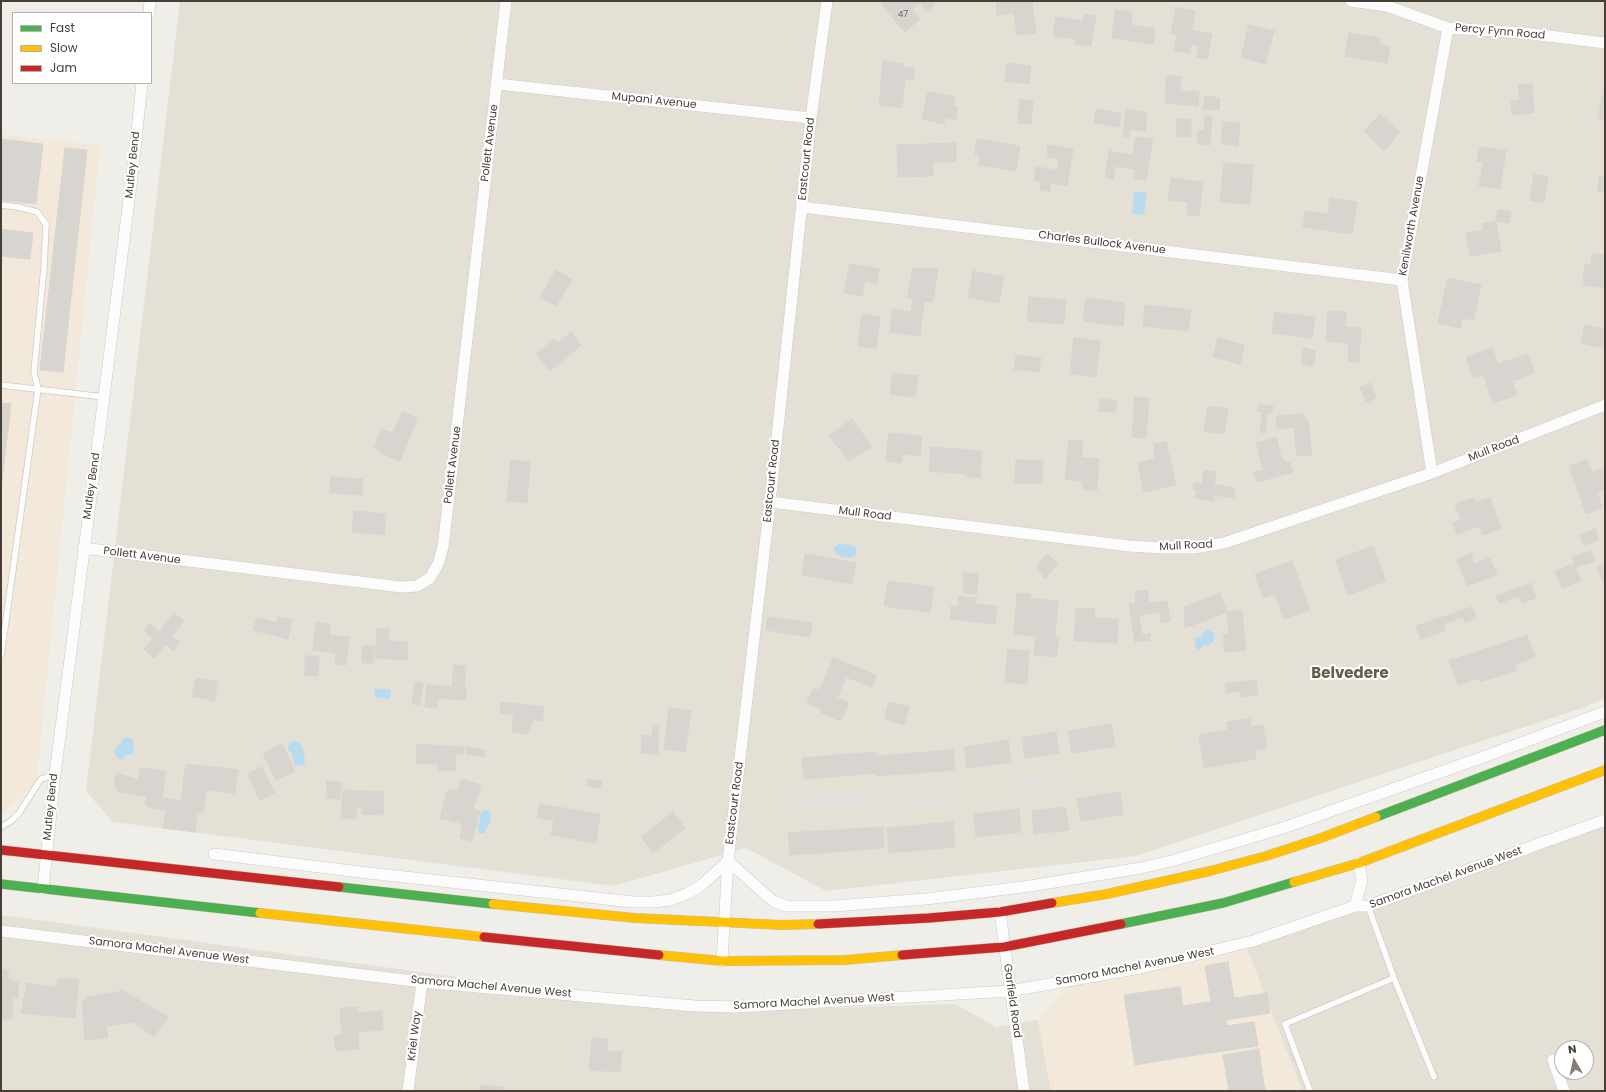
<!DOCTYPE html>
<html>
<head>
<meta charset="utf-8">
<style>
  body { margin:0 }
  #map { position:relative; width:1606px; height:1092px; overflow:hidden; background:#f0eee9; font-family:Poppins,sans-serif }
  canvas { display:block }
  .frame { position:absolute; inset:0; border:2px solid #463f35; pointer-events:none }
  .legend { position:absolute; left:12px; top:12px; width:140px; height:72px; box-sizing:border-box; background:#fff; border:1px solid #b5b2ae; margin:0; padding:5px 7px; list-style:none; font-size:12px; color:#463f35 }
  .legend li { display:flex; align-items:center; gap:8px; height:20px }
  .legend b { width:20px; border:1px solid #b5b2ae }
  .north { position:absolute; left:1554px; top:1040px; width:40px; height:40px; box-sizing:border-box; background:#fff; border:1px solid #b5b2ae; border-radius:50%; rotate:351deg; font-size:11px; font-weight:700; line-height:16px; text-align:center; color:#463f35 }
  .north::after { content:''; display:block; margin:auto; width:14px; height:18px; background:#827c74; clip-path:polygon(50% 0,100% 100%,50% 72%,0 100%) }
</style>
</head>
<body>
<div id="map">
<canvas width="1606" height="1092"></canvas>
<div class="frame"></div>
<ul class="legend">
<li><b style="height:5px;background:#4caf50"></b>Fast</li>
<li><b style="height:5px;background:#ffc107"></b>Slow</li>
<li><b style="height:5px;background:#c62828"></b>Jam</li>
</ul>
<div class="north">N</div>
</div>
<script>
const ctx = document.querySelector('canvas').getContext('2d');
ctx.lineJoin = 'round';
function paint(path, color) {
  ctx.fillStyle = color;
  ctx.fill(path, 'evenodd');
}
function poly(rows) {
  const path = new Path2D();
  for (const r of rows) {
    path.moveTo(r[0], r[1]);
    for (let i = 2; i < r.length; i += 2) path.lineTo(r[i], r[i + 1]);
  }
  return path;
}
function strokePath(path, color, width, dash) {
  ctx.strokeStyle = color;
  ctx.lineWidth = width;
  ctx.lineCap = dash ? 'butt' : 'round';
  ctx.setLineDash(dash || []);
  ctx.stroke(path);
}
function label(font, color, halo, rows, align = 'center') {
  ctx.font = font + ' Poppins,sans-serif';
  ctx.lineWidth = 4;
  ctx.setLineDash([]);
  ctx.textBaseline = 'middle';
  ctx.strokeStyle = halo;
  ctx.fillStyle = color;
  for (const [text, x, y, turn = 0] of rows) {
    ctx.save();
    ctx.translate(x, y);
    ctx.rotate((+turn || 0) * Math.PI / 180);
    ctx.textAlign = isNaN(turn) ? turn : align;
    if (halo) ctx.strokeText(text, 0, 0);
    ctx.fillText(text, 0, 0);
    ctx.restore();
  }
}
paint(poly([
  [180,1,1605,1,1605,698,1585,707,1136,856,826,891,746,848,614,886,113,822,86,791],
  [1605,820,1605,1091,1302,1091,1247,949],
  [1562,1048,1586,1048,1586,1072,1562,1072],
  [1,915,714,1012,955,1004,996,1027,1038,1020,1051,1091,1,1091]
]), '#e4e0d6');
paint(poly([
  [1,134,100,145,37,781,1,817],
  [1247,949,1302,1091,1051,1091,1038,1020,1067,986]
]), '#f3e9db');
paint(poly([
  [1067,771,1069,792,1021,798,1019,777],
  [866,791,867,806,792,811,791,795],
  [952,794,953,808,885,812,884,798]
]), '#e3dfda');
paint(poly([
  [1133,191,1147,193,1144,215,1132,213,1134,196],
  [839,544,852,545,857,549,856,555,852,557,844,558,835,553,834,547],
  [1207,629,1215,634,1213,642,1208,646,1203,645,1199,650,1195,647,1195,638,1201,636],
  [375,688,391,690,390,699,374,697],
  [127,737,132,739,134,744,133,752,131,755,125,755,124,758,121,760,117,758,114,751,116,747,121,743,123,739],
  [295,741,300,742,304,752,305,764,301,766,295,766,292,754,288,749,289,743],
  [484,810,487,810,491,814,491,821,484,833,480,833,477,828,480,822,480,814]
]), '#b9dbef');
const building = poly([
  [884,1,932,1,935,4,927,11,920,3,912,10,920,19,905,32,881,4,884,1],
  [996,1,1032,1,1036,33,1017,35,1014,13,997,15,996,1],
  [1176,8,1195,11,1192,30,1212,34,1207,59,1196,57,1199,46,1191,44,1189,53,1174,50,1177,35,1171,34,1176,8],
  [1115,10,1132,12,1131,25,1155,29,1153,44,1112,38,1115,10],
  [1084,14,1096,16,1091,46,1075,44,1076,39,1053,36,1056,17,1083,21,1084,14],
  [1249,25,1274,31,1265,64,1241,57,1249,25],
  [1349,33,1380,38,1379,45,1390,47,1387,63,1345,56,1349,33],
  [883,61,903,64,903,67,915,68,913,80,905,79,902,108,879,105,883,61],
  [1007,63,1031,66,1029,84,1005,81,1007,63],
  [1167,75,1181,77,1180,91,1199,92,1198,106,1165,103,1167,75],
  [1532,84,1534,113,1512,115,1511,101,1520,100,1518,85,1532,84],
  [1604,88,1605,88,1605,120,1598,118,1604,88],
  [928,92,955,97,954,106,958,107,955,120,945,118,944,124,922,119,928,92],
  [1205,96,1220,98,1219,110,1203,109,1205,96],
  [1020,99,1033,101,1031,124,1018,123,1020,99],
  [1096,109,1121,113,1119,127,1094,123,1096,109],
  [1126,109,1147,113,1145,131,1130,129,1129,137,1123,136,1126,109],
  [1380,114,1400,132,1384,151,1364,131,1380,114],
  [1205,116,1212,117,1210,145,1197,144,1198,130,1204,131,1205,116],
  [1177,119,1191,119,1191,137,1176,136,1177,119],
  [1223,122,1240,123,1238,146,1221,144,1223,122],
  [1136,137,1153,139,1146,180,1134,178,1136,170,1115,166,1113,179,1105,177,1109,151,1133,155,1136,137],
  [1,139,43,144,36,204,1,200,1,139],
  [977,139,1020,146,1016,171,979,165,980,155,975,154,977,139],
  [956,143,956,162,933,162,933,176,898,177,897,145,956,143],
  [1048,145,1073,149,1067,186,1051,183,1049,192,1040,190,1041,182,1034,180,1036,167,1058,170,1059,159,1047,157,1048,145],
  [1480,147,1506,151,1500,189,1479,186,1483,162,1477,161,1480,147],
  [65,148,87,150,63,372,40,370,65,148],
  [1224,163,1253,165,1250,204,1220,202,1224,163],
  [1534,174,1548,177,1544,203,1530,200,1534,174],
  [1599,177,1605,177,1605,192,1598,192,1599,177],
  [1171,178,1203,182,1199,216,1187,215,1188,202,1168,200,1171,178],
  [1330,198,1357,202,1352,234,1303,227,1305,211,1328,214,1330,198],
  [1498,210,1511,212,1509,223,1496,221,1498,210],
  [1496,221,1501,251,1470,256,1466,233,1483,230,1482,224,1496,221],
  [1,229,33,233,30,259,1,256,1,229],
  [1592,254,1605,255,1605,288,1583,285,1585,264,1591,265,1592,254],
  [850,264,879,269,876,284,865,281,862,296,844,293,850,264],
  [913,268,938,269,933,302,924,301,920,336,890,332,892,309,911,312,913,299,907,298,913,268],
  [556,270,572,280,556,306,540,297,556,270],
  [973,271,1004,277,999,303,968,297,973,271],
  [1448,278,1481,285,1474,320,1462,318,1460,328,1438,323,1448,278],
  [1029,297,1066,300,1064,324,1027,321,1029,297],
  [1086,298,1125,303,1123,326,1083,321,1086,298],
  [1145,305,1191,310,1188,331,1143,326,1145,305],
  [1328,311,1346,312,1345,327,1361,328,1359,362,1348,361,1349,343,1326,341,1328,311],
  [1275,312,1315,317,1312,338,1272,333,1275,312],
  [862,314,880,317,876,348,858,346,862,314],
  [1585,325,1605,329,1605,346,1603,348,1581,343,1585,325],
  [571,332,581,345,550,371,536,354,555,339,558,343,571,332],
  [1074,338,1100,341,1096,377,1070,374,1074,338],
  [1218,338,1244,345,1240,364,1213,357,1218,338],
  [1304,348,1316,351,1313,366,1301,363,1304,348],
  [1492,348,1498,364,1528,354,1534,373,1512,381,1517,395,1493,403,1483,374,1473,377,1466,357,1492,348],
  [1016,355,1041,358,1039,372,1014,369,1016,355],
  [893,373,918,376,915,397,890,394,893,373],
  [1371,383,1376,398,1366,402,1360,387,1371,383],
  [1135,397,1149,398,1146,438,1132,437,1135,397],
  [1100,399,1117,401,1115,412,1099,411,1100,399],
  [1,403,11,404,5,455,1,455,1,403],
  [1260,405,1273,406,1272,413,1267,413,1265,433,1260,432,1262,412,1257,411,1260,405],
  [1208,406,1228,409,1224,434,1204,431,1208,406],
  [402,412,417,418,400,461,381,453,382,451,374,448,381,429,393,433,402,412],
  [1302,414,1308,421,1312,455,1297,456,1294,427,1277,429,1276,416,1302,414],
  [852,419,872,447,849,461,829,436,852,419],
  [889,433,922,436,920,456,902,454,901,463,886,461,889,433],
  [1276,437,1281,457,1287,463,1290,462,1293,472,1257,482,1254,472,1263,470,1256,443,1276,437],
  [1069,440,1083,442,1081,458,1099,459,1097,490,1083,489,1083,481,1065,479,1069,440],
  [1166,442,1176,485,1144,492,1138,463,1155,459,1154,444,1166,442],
  [931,447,982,451,980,478,966,476,965,474,929,471,931,447],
  [1,455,5,455,1,491,1,455],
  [511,460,530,462,527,503,507,501,511,460],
  [1016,460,1043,460,1042,483,1015,483,1016,460],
  [1587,460,1592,472,1604,468,1605,495,1604,489,1597,492,1602,508,1586,514,1569,466,1587,460],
  [1204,470,1216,472,1214,484,1235,488,1234,498,1214,495,1213,501,1195,498,1197,490,1193,489,1194,483,1202,484,1204,470],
  [331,477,363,479,362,495,330,493,331,477],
  [1474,498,1479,513,1461,520,1455,504,1474,498],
  [1490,498,1501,529,1483,535,1480,526,1457,534,1453,523,1479,513,1476,502,1490,498],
  [354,511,386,514,384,535,352,532,354,511],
  [1595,529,1599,540,1584,546,1580,535,1595,529],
  [1373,546,1386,581,1348,595,1336,560,1373,546],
  [1591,551,1595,561,1576,567,1572,557,1591,551],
  [1471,553,1474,564,1490,558,1497,575,1467,586,1457,559,1471,553],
  [805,554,856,563,852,584,802,575,805,554],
  [1047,554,1058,563,1045,579,1037,566,1047,554],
  [1292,561,1310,610,1284,619,1275,594,1263,598,1255,574,1292,561],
  [1605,563,1605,588,1597,566,1605,563],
  [1574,564,1581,581,1562,588,1555,571,1574,564],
  [964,573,978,574,977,594,963,593,964,573],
  [888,581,934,587,930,612,884,606,888,581],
  [1531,583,1536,598,1522,603,1519,596,1499,603,1496,596,1531,583],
  [1147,590,1149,603,1167,601,1170,621,1161,623,1160,612,1139,615,1142,635,1150,634,1150,640,1135,642,1129,604,1136,603,1135,591,1147,590],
  [1017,593,1031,594,1030,598,1058,601,1055,638,1014,634,1017,593],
  [1220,593,1227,612,1185,628,1184,607,1220,593],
  [959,596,976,598,975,604,997,606,995,624,950,619,951,606,958,607,959,596],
  [1472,607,1476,618,1465,622,1463,617,1443,624,1445,631,1421,639,1416,626,1472,607],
  [1076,608,1095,609,1094,618,1118,619,1117,643,1074,641,1076,608],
  [1242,610,1246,650,1225,652,1223,635,1229,634,1227,612,1242,610],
  [174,613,184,621,172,636,180,642,173,651,166,644,154,658,144,649,153,638,144,631,150,624,159,632,174,613],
  [279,617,292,620,288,639,253,630,257,618,277,623,279,617],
  [768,617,812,623,810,637,766,630,768,617],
  [316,623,330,624,329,635,349,637,346,665,335,664,336,653,313,650,316,623],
  [377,629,389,629,388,641,408,642,407,660,375,658,377,629],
  [1527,635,1535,657,1515,664,1517,670,1481,682,1479,678,1458,685,1449,661,1527,635],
  [1036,637,1058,639,1057,657,1034,655,1036,637],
  [362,646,374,646,373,663,362,663,362,646],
  [1008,649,1029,651,1027,684,1005,682,1008,649],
  [305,656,319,656,318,676,305,676,305,656],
  [833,658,876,675,872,687,846,677,837,698,849,702,841,721,821,713,822,709,807,703,813,689,820,690,833,658],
  [454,665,466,666,464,687,452,686,454,665],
  [196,678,218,682,214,701,192,696,196,678],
  [1256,680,1258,695,1240,697,1240,691,1226,693,1225,684,1256,680],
  [415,682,423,683,420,705,412,704,415,682],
  [427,685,466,688,465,700,438,698,437,708,425,707,427,685],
  [501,702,544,707,542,721,533,720,527,734,512,732,514,714,500,713,501,702],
  [889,702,909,707,904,725,884,719,889,702],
  [669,708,691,711,685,752,664,749,669,708],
  [1250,719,1251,727,1263,725,1267,748,1254,750,1256,759,1204,768,1199,735,1228,730,1227,722,1250,719],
  [1111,724,1115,746,1072,753,1068,731,1111,724],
  [653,725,659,725,658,754,641,753,642,735,652,736,653,725],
  [1056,732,1059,753,1025,758,1022,738,1056,732],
  [1008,740,1011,762,967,768,964,747,1008,740],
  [282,744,295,771,276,780,263,754,282,744],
  [417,744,464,747,463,754,456,754,455,771,438,770,438,764,416,763,417,744],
  [467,747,485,750,484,757,466,754,467,747],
  [953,750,955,770,876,776,876,773,804,779,802,758,876,752,876,756,953,750],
  [186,764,238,770,235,793,206,790,203,813,197,813,195,832,163,828,166,810,148,807,145,804,147,797,118,791,114,782,117,773,138,780,140,768,166,771,162,798,181,801,186,764],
  [262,767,275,793,260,800,247,774,262,767],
  [461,779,481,785,473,809,480,811,472,841,460,838,462,828,460,827,461,823,440,818,448,789,457,791,461,779],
  [588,779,602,781,600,788,587,786,588,779],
  [327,781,342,783,340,799,326,798,327,781],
  [343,790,384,792,383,815,362,814,362,808,357,808,356,819,341,818,343,790],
  [1120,792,1123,814,1081,821,1077,799,1120,792],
  [540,804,600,814,596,843,551,835,554,820,537,818,540,804],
  [1065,807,1069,830,1034,834,1032,811,1065,807],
  [1019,809,1021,832,976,837,974,814,1019,809],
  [673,812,685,828,653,853,641,837,673,812],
  [953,822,955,847,889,853,887,828,953,822],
  [883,827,884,848,790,855,788,833,883,827],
  [1228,962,1234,998,1211,1002,1205,966,1228,962],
  [1,969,9,971,7,977,18,983,18,998,13,997,12,1019,1,1019,1,969],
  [58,979,79,979,75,1018,21,1013,27,983,57,988,58,979],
  [1180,987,1186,1026,1199,1024,1203,1054,1135,1065,1124,995,1180,987],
  [123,991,169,1017,154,1036,132,1022,106,1026,108,1038,85,1040,82,1002,87,997,123,991],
  [1267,993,1270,1013,1186,1026,1183,1006,1267,993],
  [357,1007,357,1013,382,1011,383,1030,358,1032,359,1049,336,1051,334,1036,342,1035,340,1008,357,1007],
  [1226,1020,1227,1026,1254,1022,1258,1046,1203,1054,1199,1024,1226,1020],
  [592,1038,608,1039,606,1051,622,1052,620,1072,589,1070,592,1038],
  [1259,1049,1265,1091,1229,1091,1223,1055,1259,1049],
  [480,1085,503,1087,502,1091,480,1091,480,1085]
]);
paint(building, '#d8d5d0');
strokePath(building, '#d8d5cf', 1);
const lane = poly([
  [1,205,18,207,37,212,46,224,44,267,34,372,38,389,1,656],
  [1,385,104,397],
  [1,827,11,821,19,813,41,779,55,774],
  [1368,906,1394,978,1434,1077],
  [1310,1091,1285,1024,1394,978]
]);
const street = poly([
  [1351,1,1387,6,1448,28,1524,33,1605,43],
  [149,13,150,1],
  [497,84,811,118],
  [802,207,1402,280],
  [1432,473,1402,280,1448,28],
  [770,502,1129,546,1163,548,1194,548,1224,543,1432,473,1605,405],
  [83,548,401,587,417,586,430,578,438,564,443,547,506,1],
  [214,854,368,873,633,902,653,902,670,900,687,894,703,884,728,861,773,901,786,906,835,906,926,899,1030,886,1141,868,1175,860,1283,828,1486,756,1605,712],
  [43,889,55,774,104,397,133,168,142,83],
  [1355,906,1362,880,1359,863],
  [1000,912,1024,1091],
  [1,931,422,982,695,1006,738,1007,1010,991,1141,968,1253,941,1355,906,1368,906,1605,820],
  [722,961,728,861,770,502,811,118,827,1],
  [1553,1060,1564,1091],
  [408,1091,422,982]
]);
const fast = poly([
  [1376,817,1605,730],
  [1,884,260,913],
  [339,887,493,904],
  [1121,924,1223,903,1294,882]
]);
const slow = poly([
  [1294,882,1359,863,1605,770],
  [1052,903,1107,894,1210,871,1266,856,1321,838,1376,817],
  [493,904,635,918,782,925,818,924],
  [260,913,484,937],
  [659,955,722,961,845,960,902,955]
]);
const jam = poly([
  [1,850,339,887],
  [818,924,929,918,1000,912,1052,903],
  [484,937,659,955],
  [902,955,1004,947,1121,924]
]);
strokePath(lane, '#cdcac5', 7);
strokePath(street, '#cdcac5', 12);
strokePath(fast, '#c8baa4', 10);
strokePath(slow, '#c8baa4', 10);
strokePath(jam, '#c8baa4', 10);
strokePath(lane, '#fdfcfc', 5.5);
strokePath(street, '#fdfcfc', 11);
strokePath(fast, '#4caf50', 9);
strokePath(slow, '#ffc107', 9);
strokePath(jam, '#c62828', 9);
label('9px', '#6c665d', null, [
  ["47",903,15]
]);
label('11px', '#463f35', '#fff', [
  ["Percy Fynn Road",1500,32,5],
  ["Mupani Avenue",654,101,6],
  ["Pollett Avenue",490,143,-83],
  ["Eastcourt Road",807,159,-84],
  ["Mutley Bend",133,165,-84],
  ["Kenilworth Avenue",1412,226,-80],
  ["Charles Bullock Avenue",1102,243,7],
  ["Mull Road",1494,449,-21],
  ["Pollett Avenue",453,465,-83],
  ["Eastcourt Road",772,481,-84],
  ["Mutley Bend",92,486,-82],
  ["Mull Road",865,514,7],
  ["Mull Road",1186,546,-3],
  ["Pollett Avenue",142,556,7],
  ["Eastcourt Road",735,803,-83],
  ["Mutley Bend",51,807,-84],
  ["Samora Machel Avenue West",1446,878,-20],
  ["Samora Machel Avenue West",169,951,7],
  ["Samora Machel Avenue West",1135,967,-11],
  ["Samora Machel Avenue West",491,987,5],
  ["Garfield Road",1012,1001,82],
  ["Samora Machel Avenue West",814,1002,-3],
  ["Kriel Way",415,1036,-83]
]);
label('bold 15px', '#695d4c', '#fff', [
  ["Belvedere",1350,674]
]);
</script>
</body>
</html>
